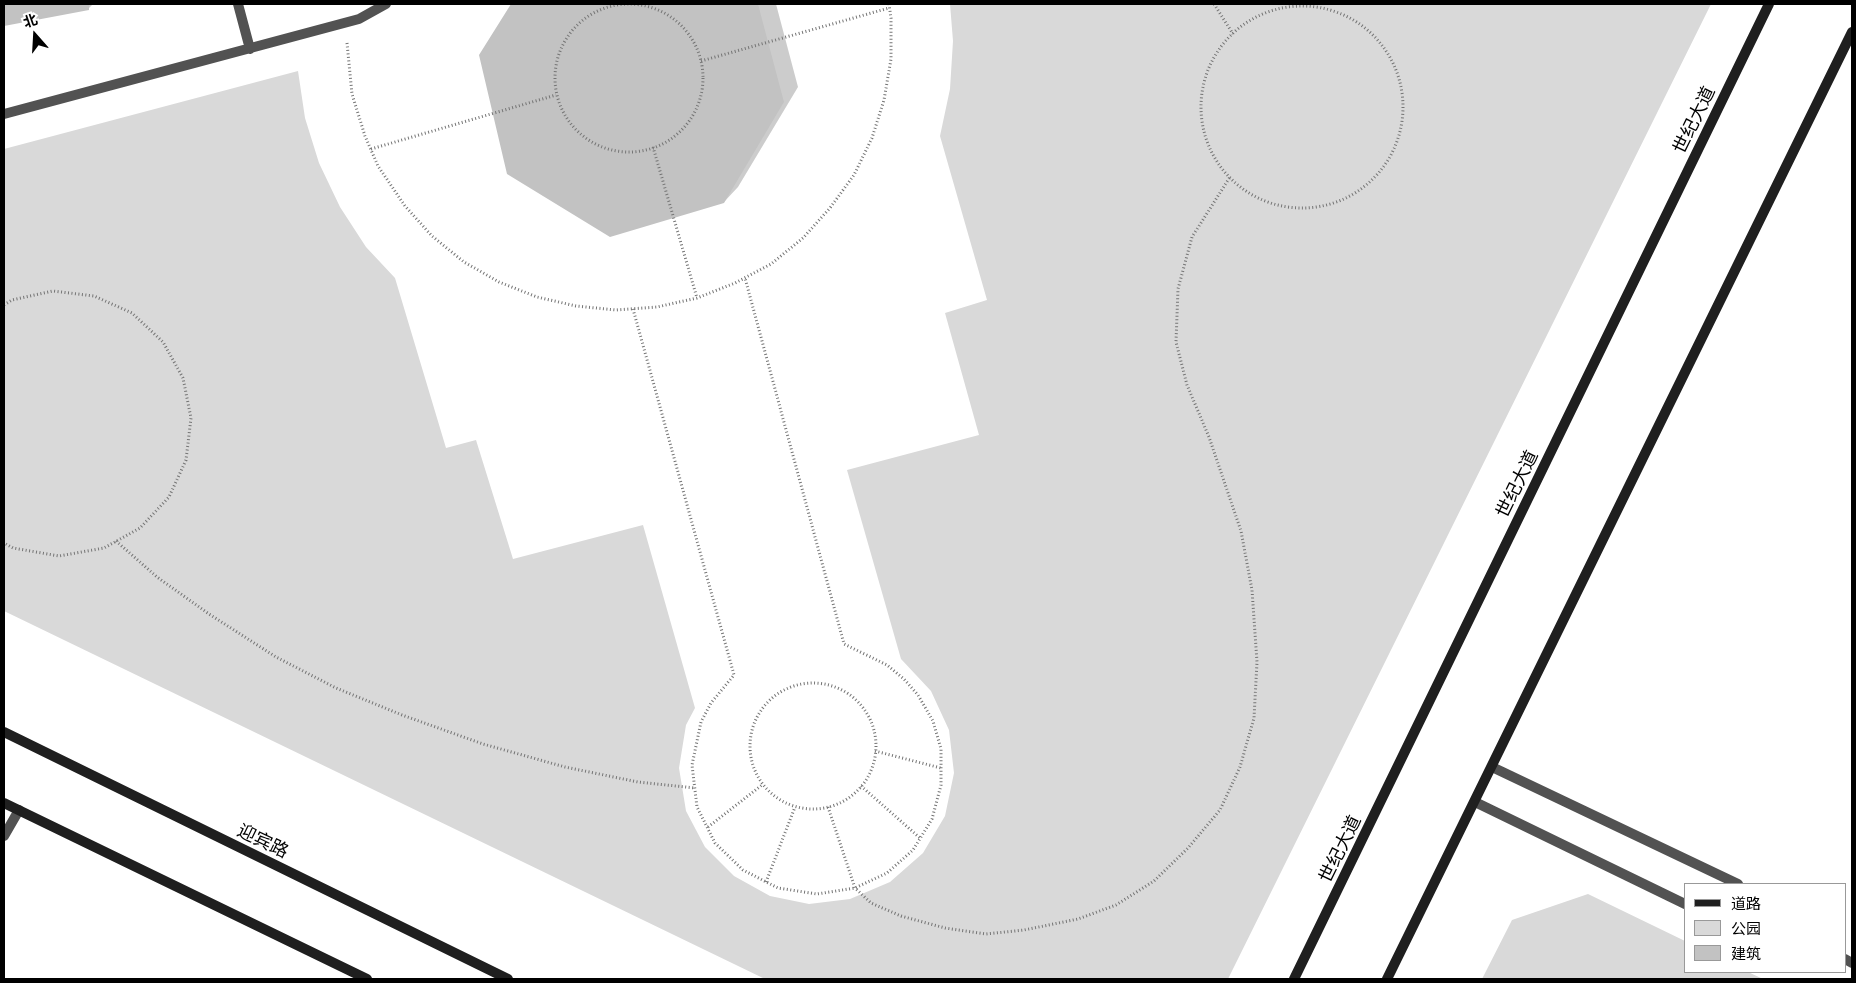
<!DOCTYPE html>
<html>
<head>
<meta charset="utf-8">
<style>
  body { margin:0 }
  #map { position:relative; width:1856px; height:983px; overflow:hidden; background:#fff; font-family:"Exo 2","Noto Sans SC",sans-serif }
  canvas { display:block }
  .frame { position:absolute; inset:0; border:5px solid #000; pointer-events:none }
  .legend { position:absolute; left:1684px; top:883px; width:162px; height:90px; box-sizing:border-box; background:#fff; border:1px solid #999; margin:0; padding:6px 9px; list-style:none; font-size:15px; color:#000 }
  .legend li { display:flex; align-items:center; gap:10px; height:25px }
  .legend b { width:25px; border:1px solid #999 }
  .north { position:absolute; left:10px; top:10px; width:50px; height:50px; -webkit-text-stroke:4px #fff; paint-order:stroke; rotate:341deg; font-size:14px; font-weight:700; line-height:20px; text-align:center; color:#000 }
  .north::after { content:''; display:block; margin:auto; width:18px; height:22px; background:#000; clip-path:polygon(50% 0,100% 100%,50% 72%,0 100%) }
</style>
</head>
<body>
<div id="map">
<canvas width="1856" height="983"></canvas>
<div class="frame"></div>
<ul class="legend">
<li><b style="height:6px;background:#1f1f1f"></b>道路</li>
<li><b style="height:14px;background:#d9d9d9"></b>公园</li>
<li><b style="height:14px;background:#c2c2c2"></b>建筑</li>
</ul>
<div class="north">北</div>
</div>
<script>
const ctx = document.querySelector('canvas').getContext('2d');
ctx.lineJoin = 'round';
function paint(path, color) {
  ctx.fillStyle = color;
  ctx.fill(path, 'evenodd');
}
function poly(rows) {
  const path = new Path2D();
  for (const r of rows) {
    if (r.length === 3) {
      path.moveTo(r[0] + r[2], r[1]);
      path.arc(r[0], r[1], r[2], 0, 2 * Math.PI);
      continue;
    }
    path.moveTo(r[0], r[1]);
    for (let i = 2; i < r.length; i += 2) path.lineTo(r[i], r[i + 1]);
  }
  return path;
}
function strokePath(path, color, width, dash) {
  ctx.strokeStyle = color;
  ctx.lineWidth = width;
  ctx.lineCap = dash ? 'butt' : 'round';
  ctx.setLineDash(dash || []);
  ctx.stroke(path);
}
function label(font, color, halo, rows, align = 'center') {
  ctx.font = font + ' "Exo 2","Noto Sans SC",sans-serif';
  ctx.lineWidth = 4;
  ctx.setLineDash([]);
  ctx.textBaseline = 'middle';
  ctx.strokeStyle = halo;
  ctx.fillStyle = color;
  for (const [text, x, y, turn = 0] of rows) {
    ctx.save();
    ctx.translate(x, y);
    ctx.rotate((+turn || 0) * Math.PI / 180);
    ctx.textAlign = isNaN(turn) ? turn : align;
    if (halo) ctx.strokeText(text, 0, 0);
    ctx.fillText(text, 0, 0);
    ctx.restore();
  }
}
paint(poly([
  [950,4,1711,4,1228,979,765,979,4,611,4,149,298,71,305,118,319,163,340,207,366,247,395,278,446,448,476,440,513,559,643,525,695,708,686,725,679,768,686,811,705,847,734,876,770,896,809,904,850,899,890,882,923,853,945,816,954,773,949,730,931,691,901,659,847,470,979,435,945,313,987,300,940,136,950,89,953,41],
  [1588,894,1685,941,1685,972,1748,972,1763,979,1482,979,1512,920]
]), '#d9d9d9');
paint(poly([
  [4,4,93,4,88,9,4,25],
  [513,4,776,4,798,87,738,187,724,202,480,56]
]), '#0003');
paint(poly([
  [4,4,89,4,89,10,4,26],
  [511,4,758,4,784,102,724,203,610,237,507,174,479,55]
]), '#c2c2c2');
strokePath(poly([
  [1214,4,1233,34],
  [629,78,74],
  [1302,107,101],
  [347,43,352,94,365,136,378,166,405,206,432,236,464,262,499,282,537,297,576,306,616,310,657,307,697,298,735,283,771,264,803,238,830,208,854,175,872,138,884,100,891,59,891,18,889,4],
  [701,61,889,8],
  [653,147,697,298],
  [371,149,556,95],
  [4,305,12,300,53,291,94,296,132,313,163,342,183,378,191,418,186,460,169,497,140,528,104,548,59,556,13,548,4,543],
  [633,309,734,675,711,703,701,722,692,765,697,807,715,843,743,870,778,888,817,894,855,888,887,873,913,850,932,819,941,785,941,749,933,721,918,695,904,679,887,665,844,644,745,278],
  [116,541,157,577,209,614,276,657,336,688,402,715,483,744,565,767,638,782,695,788],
  [813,746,63],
  [875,751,941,768],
  [861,786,920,838],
  [828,807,855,888,871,903,901,916,945,928,986,934,1024,930,1078,919,1116,905,1154,881,1188,848,1220,810,1240,767,1254,718,1257,662,1252,590,1241,531,1209,437,1187,385,1176,342,1178,289,1192,237,1230,177],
  [708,827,762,785],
  [766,882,795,807]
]), '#747474', 3, [1, 2.5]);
strokePath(poly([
  [4,836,19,810]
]), '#525252', 10);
strokePath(poly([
  [238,4,250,49],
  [4,114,359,19,386,4],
  [1492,767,1738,884],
  [1475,802,1685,904],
  [1845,959,1852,963]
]), '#525252', 10);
strokePath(poly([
  [4,732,508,979],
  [4,803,367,979],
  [1294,979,1769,4],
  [1387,979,1852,32]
]), '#1f1f1f', 10);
label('18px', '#000', '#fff', [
  ["世纪大道",1694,120,-64],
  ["世纪大道",1517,484,-64],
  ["迎宾路",263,841,26],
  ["世纪大道",1340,849,-64]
]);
</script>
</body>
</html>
